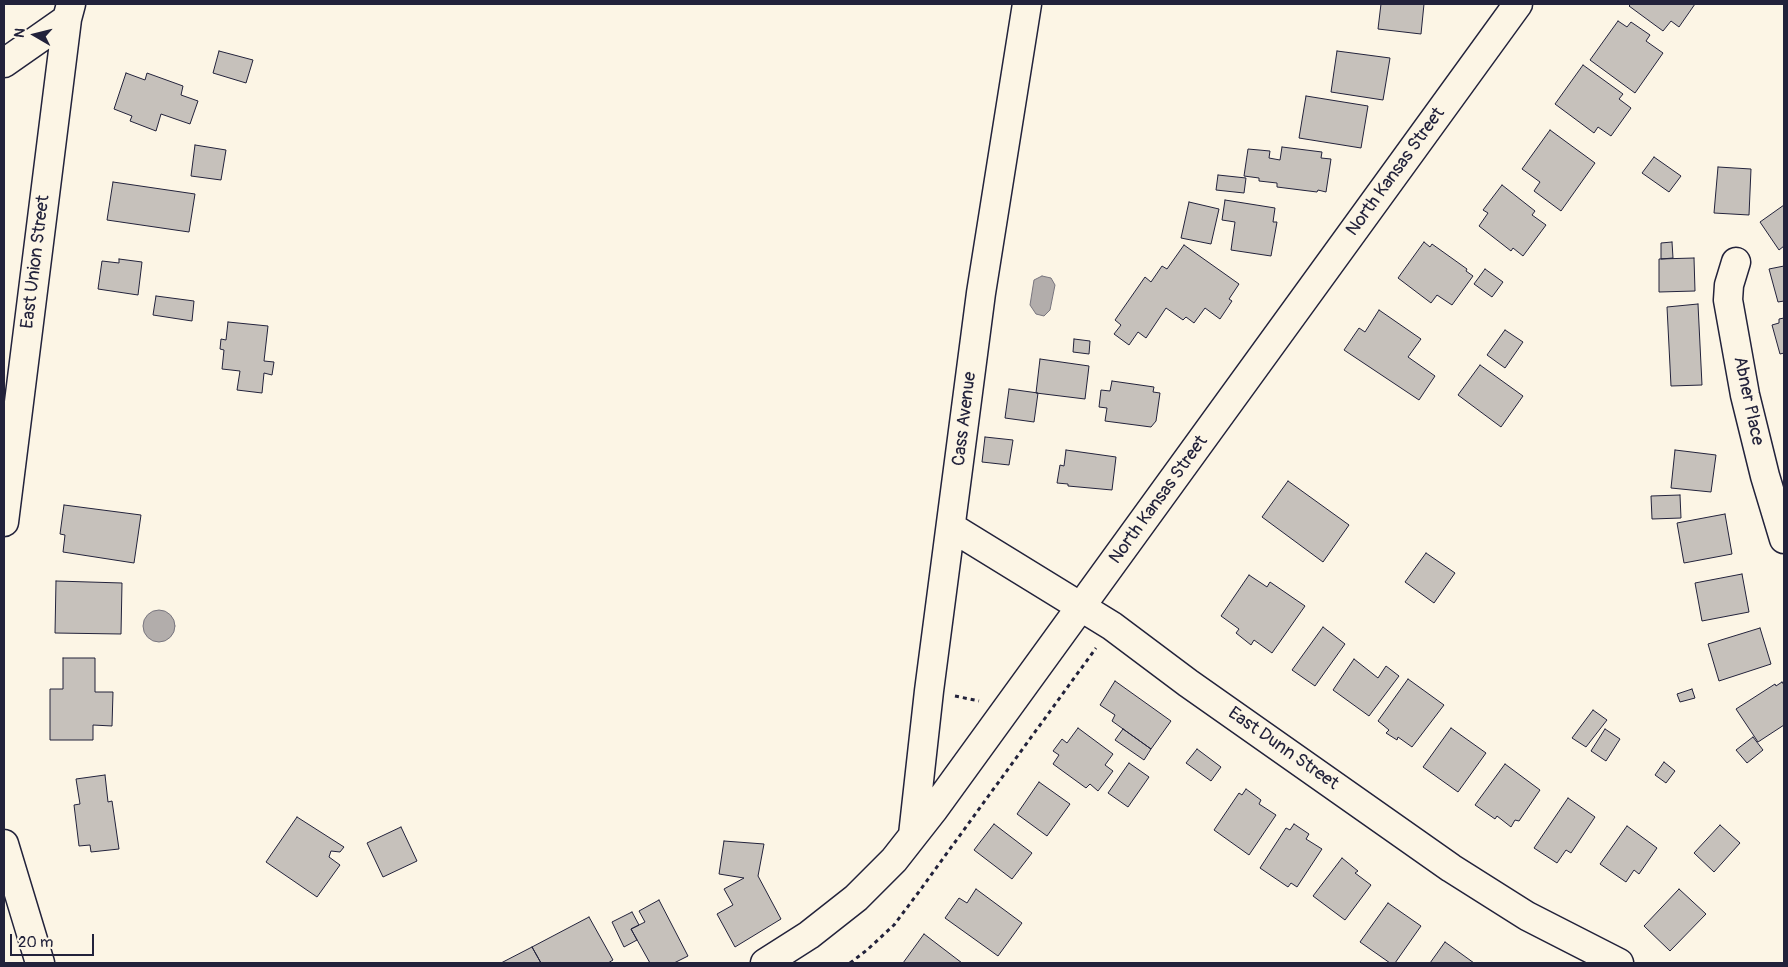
<!DOCTYPE html>
<html>
<head>
<meta charset="utf-8">
<style>
  body { margin:0 }
  #map { position:relative; width:1788px; height:967px; overflow:hidden; background:#fcf5e5; font-family:Pangolin,sans-serif }
  canvas { display:block }
  .frame { position:absolute; inset:0; border:5px solid #22223b; pointer-events:none }
  .north { position:absolute; left:10px; top:10px; width:50px; height:50px; -webkit-text-stroke:4px #fcf5e5; paint-order:stroke; rotate:278deg; font-size:14px; font-weight:700; line-height:20px; text-align:center; color:#22223b }
  .north::after { content:''; display:block; margin:auto; width:18px; height:22px; background:#22223b; clip-path:polygon(50% 0,100% 100%,50% 72%,0 100%) }
  .scale { position:absolute; left:10px; top:934px; width:84px; height:22px; box-sizing:border-box; border:2px solid #22223b; border-top:0; padding-left:6px; font-size:15px; line-height:18px; white-space:nowrap; color:#22223b; -webkit-text-stroke:4px #fcf5e5; paint-order:stroke }
</style>
</head>
<body>
<div id="map">
<canvas width="1788" height="967"></canvas>
<div class="frame"></div>
<div class="north">N</div>
<div class="scale">20 m</div>
</div>
<script>
const ctx = document.querySelector('canvas').getContext('2d');
ctx.lineJoin = 'round';
function paint(path, color) {
  ctx.fillStyle = color;
  ctx.fill(path, 'evenodd');
}
function poly(rows) {
  const path = new Path2D();
  for (const r of rows) {
    if (r.length === 3) {
      path.moveTo(r[0] + r[2], r[1]);
      path.arc(r[0], r[1], r[2], 0, 2 * Math.PI);
      continue;
    }
    path.moveTo(r[0], r[1]);
    for (let i = 2; i < r.length; i += 2) path.lineTo(r[i], r[i + 1]);
  }
  return path;
}
function strokePath(path, color, width, dash) {
  ctx.strokeStyle = color;
  ctx.lineWidth = width;
  ctx.lineCap = dash ? 'butt' : 'round';
  ctx.setLineDash(dash || []);
  ctx.stroke(path);
}
function label(font, color, halo, rows, align = 'center') {
  ctx.font = font + ' Pangolin,sans-serif';
  ctx.lineWidth = 4;
  ctx.setLineDash([]);
  ctx.textBaseline = 'middle';
  ctx.strokeStyle = halo;
  ctx.fillStyle = color;
  for (const [text, x, y, turn = 0] of rows) {
    ctx.save();
    ctx.translate(x, y);
    ctx.rotate((+turn || 0) * Math.PI / 180);
    ctx.textAlign = isNaN(turn) ? turn : align;
    if (halo) ctx.strokeText(text, 0, 0);
    ctx.fillText(text, 0, 0);
    ctx.restore();
  }
}
const water = poly([
  [1042,276,1051,278,1055,285,1050,310,1044,316,1036,314,1030,305,1034,280,1042,276],
  [159,626,16]
]);
paint(water, '#b2adab');
strokePath(water, '#78757e', 1);
const building = poly([
  [1381,4,1424,4,1421,34,1378,29,1381,4],
  [1631,4,1695,4,1679,27,1671,21,1663,31,1629,6,1631,4],
  [1618,21,1627,27,1631,22,1650,35,1646,41,1663,53,1635,93,1590,60,1618,21],
  [219,51,253,60,246,83,213,73,219,51],
  [1337,51,1390,58,1383,100,1331,92,1337,51],
  [1583,65,1623,94,1619,99,1631,108,1611,136,1598,127,1594,133,1555,104,1583,65],
  [126,73,145,80,147,73,183,86,181,95,198,101,190,124,161,114,156,131,130,121,132,116,114,109,126,73],
  [1306,96,1368,106,1361,148,1299,138,1306,96],
  [1550,130,1595,163,1561,211,1534,191,1540,182,1522,169,1550,130],
  [195,145,226,150,221,180,191,176,195,145],
  [1282,147,1322,152,1321,158,1331,159,1326,192,1318,190,1317,192,1277,187,1277,183,1259,181,1259,178,1244,176,1248,149,1270,151,1269,158,1280,160,1282,147],
  [1654,157,1681,176,1669,192,1642,173,1654,157],
  [1718,167,1751,169,1749,215,1714,213,1718,167],
  [1218,175,1246,178,1244,193,1216,190,1218,175],
  [113,182,195,194,189,232,107,220,113,182],
  [1502,185,1535,211,1532,215,1546,225,1523,256,1513,248,1511,251,1479,226,1488,213,1483,210,1502,185],
  [1225,200,1275,208,1273,222,1277,222,1271,256,1231,250,1235,222,1222,220,1225,200],
  [1189,202,1219,209,1211,244,1181,238,1189,202],
  [1784,205,1784,246,1779,250,1760,222,1784,205],
  [1424,242,1430,247,1432,244,1467,269,1466,271,1473,276,1452,305,1437,295,1431,303,1398,278,1424,242],
  [1672,242,1673,258,1661,259,1661,243,1672,242],
  [1184,245,1239,284,1229,299,1232,301,1220,319,1205,308,1194,323,1186,317,1183,320,1166,308,1146,338,1138,332,1129,345,1114,334,1121,325,1115,320,1145,277,1151,282,1162,266,1167,269,1184,245],
  [1694,258,1695,291,1659,292,1659,259,1694,258],
  [119,259,142,262,138,295,98,289,102,261,119,263,119,259],
  [1784,266,1784,301,1778,302,1769,269,1784,266],
  [1485,269,1503,282,1492,297,1474,284,1485,269],
  [156,296,194,301,192,321,153,315,156,296],
  [1698,304,1702,385,1671,386,1667,307,1698,304],
  [1379,310,1421,339,1408,357,1435,376,1419,400,1344,350,1359,328,1365,332,1379,310],
  [1784,318,1784,353,1780,354,1772,325,1779,323,1779,319,1784,318],
  [228,322,268,326,264,361,274,362,272,375,264,373,262,393,237,390,240,371,222,369,224,350,220,349,221,339,226,340,228,322],
  [1505,330,1523,342,1505,368,1487,355,1505,330],
  [1074,339,1090,341,1089,354,1073,352,1074,339],
  [1040,359,1089,366,1085,399,1036,393,1040,359],
  [1480,365,1523,396,1501,427,1458,395,1480,365],
  [1112,381,1154,387,1153,392,1160,393,1156,421,1151,427,1105,421,1107,408,1099,407,1101,390,1110,391,1112,381],
  [1009,389,1038,393,1034,422,1005,418,1009,389],
  [985,437,1013,440,1009,465,982,462,985,437],
  [1066,450,1116,457,1112,490,1068,486,1068,484,1057,483,1060,465,1064,466,1066,450],
  [1675,450,1716,455,1711,492,1671,488,1675,450],
  [1288,481,1349,525,1323,562,1262,517,1288,481],
  [1680,495,1681,518,1652,519,1651,496,1680,495],
  [64,505,141,515,134,563,63,552,65,535,60,534,64,505],
  [1725,514,1732,554,1684,563,1677,523,1725,514],
  [1426,553,1455,573,1434,603,1405,582,1426,553],
  [1742,574,1749,612,1702,621,1695,583,1742,574],
  [1249,575,1267,587,1270,582,1305,606,1272,653,1254,640,1251,645,1236,633,1239,629,1221,616,1249,575],
  [56,581,122,583,121,634,55,633,56,581],
  [1323,627,1345,644,1315,686,1292,670,1323,627],
  [1760,628,1771,664,1719,681,1708,644,1760,628],
  [63,658,95,658,95,692,113,692,112,726,93,725,93,740,50,740,50,689,63,689,63,658],
  [1354,659,1378,678,1386,666,1399,676,1369,716,1333,690,1354,659],
  [1408,679,1444,705,1412,747,1398,737,1397,740,1386,733,1389,730,1378,721,1408,679],
  [1115,681,1171,721,1151,749,1112,721,1115,715,1100,705,1115,681],
  [1782,682,1784,685,1784,725,1758,742,1736,709,1775,684,1776,686,1782,682],
  [1692,689,1695,698,1680,702,1677,694,1692,689],
  [1593,710,1607,720,1586,747,1572,738,1593,710],
  [1078,728,1113,754,1105,765,1113,771,1098,791,1090,784,1086,788,1053,764,1059,755,1053,751,1062,739,1067,743,1078,728],
  [1451,728,1486,753,1458,792,1423,767,1451,728],
  [1123,729,1151,749,1144,760,1115,740,1123,729],
  [1605,729,1620,739,1606,761,1591,751,1605,729],
  [1753,737,1763,750,1747,763,1736,750,1753,737],
  [1197,749,1221,767,1211,781,1186,763,1197,749],
  [1664,762,1675,771,1666,783,1655,775,1664,762],
  [1129,763,1149,777,1128,807,1108,793,1129,763],
  [1505,764,1540,790,1519,821,1515,820,1511,827,1497,816,1495,819,1475,805,1505,764],
  [105,775,108,802,112,801,119,849,91,852,90,845,79,846,74,805,80,804,76,779,105,775],
  [1039,782,1070,804,1047,836,1017,814,1039,782],
  [1246,789,1261,800,1259,804,1276,815,1249,855,1214,830,1239,793,1242,795,1246,789],
  [1568,798,1595,817,1571,853,1566,850,1557,863,1534,848,1568,798],
  [297,817,344,847,340,852,331,851,329,857,340,865,317,897,266,862,297,817],
  [994,824,1032,853,1012,879,974,850,994,824],
  [1294,824,1309,834,1306,839,1322,849,1297,887,1291,883,1288,887,1260,868,1286,828,1290,830,1294,824],
  [1720,825,1740,843,1714,872,1694,853,1720,825],
  [1627,826,1657,848,1639,874,1634,870,1626,882,1600,864,1627,826],
  [401,827,417,861,383,877,367,843,401,827],
  [724,841,764,844,758,876,781,919,735,947,717,914,733,905,724,889,744,878,719,874,724,841],
  [1342,858,1358,871,1355,873,1371,885,1345,920,1313,896,1342,858],
  [976,889,1022,923,998,956,945,918,959,898,967,903,976,889],
  [1679,889,1706,914,1670,951,1644,926,1679,889],
  [659,900,688,956,674,963,650,963,631,929,645,922,639,911,659,900],
  [1388,903,1421,926,1395,963,1390,963,1360,942,1388,903],
  [632,912,639,925,631,929,637,940,624,947,612,922,632,912],
  [589,917,613,960,608,963,541,963,532,947,589,917],
  [924,934,962,963,903,963,924,934],
  [1445,942,1474,963,1430,963,1445,942],
  [532,947,541,963,501,963,532,947]
]);
paint(building, '#c6c1bb');
strokePath(building, '#22223b', 1);
const minor = poly([
  [4,63,67,19],
  [1736,262,1729,285,1728,300,1745,395,1765,476,1784,539],
  [4,522,67,19,71,4],
  [951,527,1112,626,1188,683,1451,868,1527,916,1619,963],
  [913,835,929,691,981,293,1027,4],
  [4,844,40,963],
  [765,963,809,935,856,898,894,860,934,809,1518,4]
]);
strokePath(minor, '#22223b', 31);
strokePath(poly([
  [955,696,979,701],
  [850,963,867,950,894,925,918,893,1096,648]
]), '#22223b', 3, [4, 4]);
strokePath(minor, '#fcf5e5', 28);
label('18px', '#22223b', '#fcf5e5', [
  ["North Kansas Street",1396,172,-54],
  ["East Union Street",36,262,-83],
  ["Abner Place",1748,401,78],
  ["Cass Avenue",965,419,-83],
  ["North Kansas Street",1159,500,-54],
  ["East Dunn Street",1283,749,35]
]);
</script>
</body>
</html>
